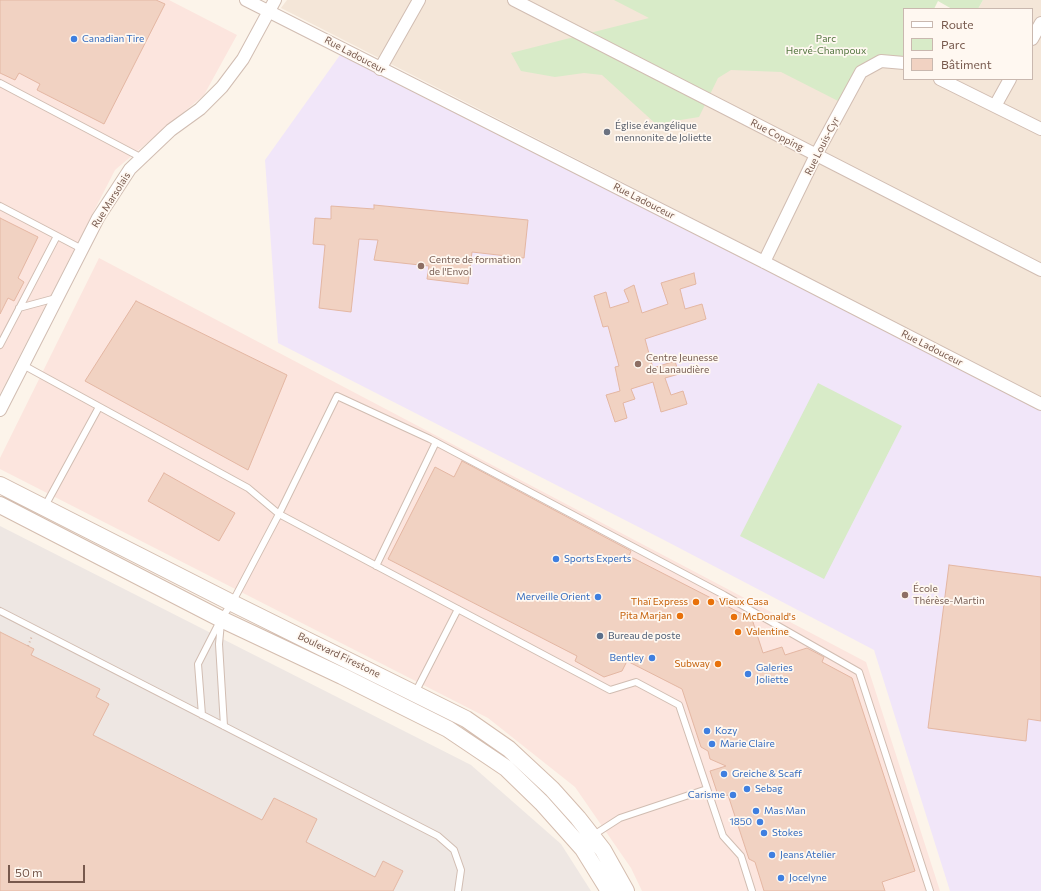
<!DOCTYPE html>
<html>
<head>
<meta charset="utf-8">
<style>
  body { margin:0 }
  #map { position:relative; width:1041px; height:891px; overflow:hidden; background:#fcf4ea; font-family:Commissioner,sans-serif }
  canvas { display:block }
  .legend { position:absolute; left:903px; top:8px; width:130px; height:72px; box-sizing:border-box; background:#fff8f1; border:1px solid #c9b8af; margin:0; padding:5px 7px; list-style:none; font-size:12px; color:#77594d }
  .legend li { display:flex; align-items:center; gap:8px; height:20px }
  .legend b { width:20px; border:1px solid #c9b8af }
  .scale { position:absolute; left:8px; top:865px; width:77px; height:18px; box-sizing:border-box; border:2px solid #77594d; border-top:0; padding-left:5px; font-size:12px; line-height:14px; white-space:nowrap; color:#77594d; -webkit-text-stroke:3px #fff8f1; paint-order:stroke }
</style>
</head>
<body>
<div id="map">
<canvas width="1041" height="891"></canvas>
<ul class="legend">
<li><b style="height:5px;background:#fff"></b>Route</li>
<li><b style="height:11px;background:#d8ebc8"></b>Parc</li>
<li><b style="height:11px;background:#f1d2c2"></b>Bâtiment</li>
</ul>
<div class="scale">50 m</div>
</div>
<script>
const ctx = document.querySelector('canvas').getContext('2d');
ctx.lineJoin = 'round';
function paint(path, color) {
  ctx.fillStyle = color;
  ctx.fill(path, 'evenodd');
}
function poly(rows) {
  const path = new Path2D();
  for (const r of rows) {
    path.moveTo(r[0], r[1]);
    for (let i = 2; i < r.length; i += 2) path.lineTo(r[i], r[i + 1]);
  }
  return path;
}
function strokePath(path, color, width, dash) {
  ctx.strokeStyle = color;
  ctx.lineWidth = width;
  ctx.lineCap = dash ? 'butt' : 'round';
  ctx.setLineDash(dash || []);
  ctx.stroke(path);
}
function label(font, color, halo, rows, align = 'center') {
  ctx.font = font + ' Commissioner,sans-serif';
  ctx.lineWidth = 3.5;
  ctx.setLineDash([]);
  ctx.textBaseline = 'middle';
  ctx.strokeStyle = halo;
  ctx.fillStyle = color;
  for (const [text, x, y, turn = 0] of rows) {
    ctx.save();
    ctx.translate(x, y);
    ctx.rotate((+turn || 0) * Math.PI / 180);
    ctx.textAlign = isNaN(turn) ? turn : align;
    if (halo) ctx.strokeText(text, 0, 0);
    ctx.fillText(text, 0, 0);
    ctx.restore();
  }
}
paint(poly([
  [287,0,647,0,861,72,881,61,904,63,904,79,1032,79,1032,9,978,9,983,0,1041,0,1041,399,765,255,281,8]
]), '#f4e6d8');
paint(poly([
  [0,0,169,0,237,35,204,95,115,170,0,394],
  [99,258,866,662,940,891,642,891,631,868,575,787,488,718,0,469,0,458]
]), '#fce5de');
paint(poly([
  [0,526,471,765,561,844,591,891,0,891]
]), '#eee7e3');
paint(poly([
  [340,55,609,188,1041,409,1041,891,950,891,874,650,664,540,278,343,265,160]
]), '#f1e6f9');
paint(poly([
  [614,0,983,0,978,9,952,9,938,1,934,9,904,9,904,63,881,61,861,72,844,104,781,72,731,70,718,78,699,117,656,124,602,75,584,73,555,77,521,71,511,53,649,18],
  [818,383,902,426,824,579,740,536]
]), '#d8ebc8');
const building = poly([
  [0,0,156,0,165,4,104,124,37,90,40,84,19,73,15,80,0,73,0,0],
  [374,205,528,220,524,258,472,252,468,284,427,279,429,266,374,260,378,240,359,239,351,312,319,308,325,245,313,244,315,218,331,219,331,206,374,209,374,205],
  [0,218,38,237,18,278,24,282,14,301,8,298,0,314,0,218],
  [694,273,696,284,680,289,685,309,702,304,706,319,645,339,653,368,675,361,679,374,665,378,671,395,683,391,687,404,661,412,653,382,631,389,635,399,623,403,627,418,615,422,606,395,620,391,615,367,619,366,608,326,603,327,594,296,606,292,610,308,629,302,624,290,634,285,642,313,668,304,661,283,694,273],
  [136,301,287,375,248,470,85,381,136,301],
  [462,461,631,551,629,556,752,619,763,653,782,647,785,655,807,648,824,657,822,662,852,678,915,871,882,882,885,891,764,891,755,862,749,859,728,795,719,798,710,771,726,766,710,759,708,751,701,747,682,689,627,661,622,671,604,677,575,661,577,656,388,559,435,467,454,477,462,461],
  [164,473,235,513,219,541,148,501,164,473],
  [949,565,1041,577,1041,721,1028,719,1026,741,928,728,949,565],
  [0,632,34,649,31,655,100,689,96,697,109,704,93,735,262,820,274,798,317,819,306,842,375,877,383,861,403,871,393,891,0,891,0,632]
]);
paint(building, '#f1d2c2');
strokePath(building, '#e4b7a3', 1);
const lane = poly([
  [0,83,142,158],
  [0,206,82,249],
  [19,308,56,298],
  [0,345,57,236],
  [23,365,248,488,279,514,610,690,636,682,679,705,723,836,741,856,752,891],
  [45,506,99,407],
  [376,566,436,442],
  [0,611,438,836,454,850,461,870,458,891],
  [221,623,219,644,224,726],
  [415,693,458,609],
  [202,715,198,664,221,619,232,603,279,514,337,396,430,439,724,595,859,672,930,891],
  [592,836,620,818,707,789]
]);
const street = poly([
  [246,0,764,262,1041,404],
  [514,0,1041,270],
  [1032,39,1041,23],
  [380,69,419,0],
  [940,79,1041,129],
  [995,106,1010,79],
  [764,262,816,155,861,72,881,61,904,63],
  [0,410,98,218,130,169,171,130,200,109,222,87,243,59,275,0]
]);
const secondary = poly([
  [0,485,232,603,466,719,509,749,552,789,578,818,603,850,626,891],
  [0,505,221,619,342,676,448,729,506,768,542,803,583,849,609,891]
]);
strokePath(lane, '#d1bdb2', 8);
strokePath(street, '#d1bdb2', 14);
strokePath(secondary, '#d4bdaf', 18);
strokePath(poly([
  [28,646,32,636]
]), '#d7b5a4', 2, [1, 3]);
strokePath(lane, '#fff', 6);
strokePath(street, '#fff', 12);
strokePath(secondary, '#fff', 16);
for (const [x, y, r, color] of [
  [74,39,4,"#3f7fe0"],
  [607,132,4,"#6b7280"],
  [421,266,4,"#8d6e63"],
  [638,364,4,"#8d6e63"],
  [556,559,4,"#3f7fe0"],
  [905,595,4,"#8d6e63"],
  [598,597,4,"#3f7fe0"],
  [696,602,4,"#e8710a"],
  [711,602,4,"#e8710a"],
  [680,616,4,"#e8710a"],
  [734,617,4,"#e8710a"],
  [738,632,4,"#e8710a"],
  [600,636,4,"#5c6f8a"],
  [652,658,4,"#3f7fe0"],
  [718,664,4,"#e8710a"],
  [748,674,4,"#3f7fe0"],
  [707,731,4,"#3f7fe0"],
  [712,744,4,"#3f7fe0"],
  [724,774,4,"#3f7fe0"],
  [747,789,4,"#3f7fe0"],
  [733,795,4,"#3f7fe0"],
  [756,811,4,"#3f7fe0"],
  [760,822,4,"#3f7fe0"],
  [764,833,4,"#3f7fe0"],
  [772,855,4,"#3f7fe0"],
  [781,878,4,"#3f7fe0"]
]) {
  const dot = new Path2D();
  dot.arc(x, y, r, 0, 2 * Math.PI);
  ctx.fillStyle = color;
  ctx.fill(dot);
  strokePath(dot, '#fff8f1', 1.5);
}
label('10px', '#366cbe', '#fff8f1', [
  ["Canadian Tire",82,39],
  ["Sports Experts",564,559],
  ["Merveille Orient",590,597,"right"],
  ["Bentley",644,658,"right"],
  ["Galeries",756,668],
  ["Joliette",756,680],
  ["Kozy",715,731],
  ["Marie Claire",720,744],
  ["Greiche & Scaff",732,774],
  ["Sebag",755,789],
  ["Carisme",725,795,"right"],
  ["Mas Man",764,811],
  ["1850",752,822,"right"],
  ["Stokes",772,833],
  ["Jeans Atelier",780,855],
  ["Jocelyne",789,878]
], 'left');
label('10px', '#557742', '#fff8f1', [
  ["Parc",826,39],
  ["Hervé-Champoux",826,51]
]);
label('10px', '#77594d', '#fff8f1', [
  ["Rue Ladouceur",355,55,28],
  ["Rue Copping",777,135,27],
  ["Rue Louis-Cyr",822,146,-63],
  ["Rue Marsolais",111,200,-58],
  ["Rue Ladouceur",644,201,27],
  ["Rue Ladouceur",932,348,27],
  ["Boulevard Firestone",339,655,26]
]);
label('10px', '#5b616d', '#fff8f1', [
  ["Église évangélique",615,126],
  ["mennonite de Joliette",615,138]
], 'left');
label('10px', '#785e54', '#fff8f1', [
  ["Centre de formation",429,260],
  ["de l'Envol",429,272],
  ["Centre Jeunesse",646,358],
  ["de Lanaudière",646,370],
  ["École",913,589],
  ["Thérèse-Martin",913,601]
], 'left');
label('10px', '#c56008', '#fff8f1', [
  ["Thaï Express",688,602],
  ["Vieux Casa",719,602,"left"],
  ["Pita Marjan",672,616],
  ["McDonald's",742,617,"left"],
  ["Valentine",746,632,"left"],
  ["Subway",710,664]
], 'right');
label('10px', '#4e5e75', '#fff8f1', [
  ["Bureau de poste",608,636]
], 'left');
</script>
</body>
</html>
